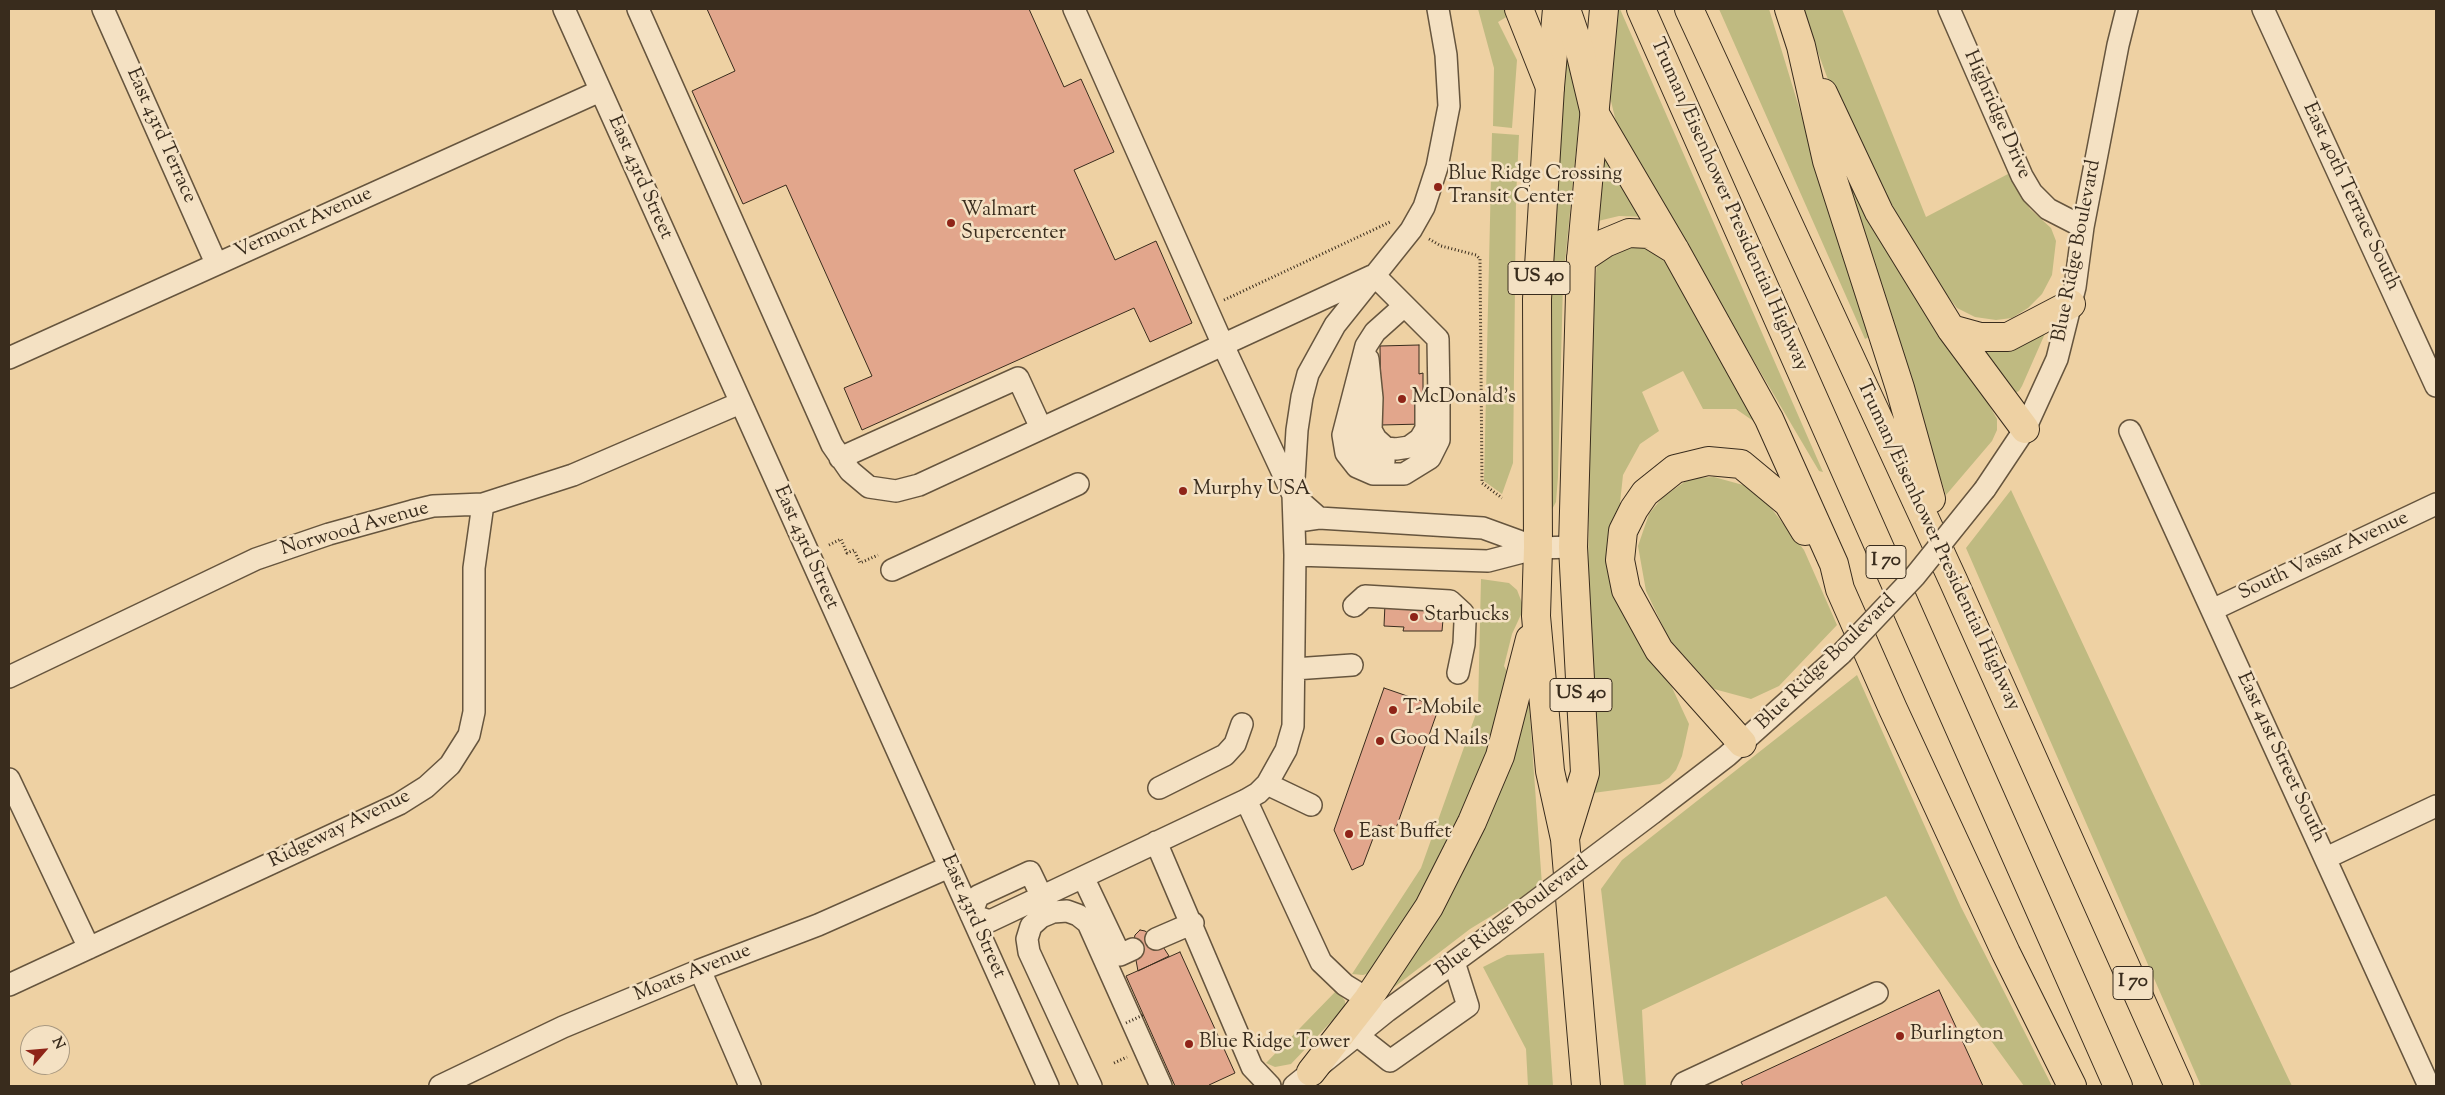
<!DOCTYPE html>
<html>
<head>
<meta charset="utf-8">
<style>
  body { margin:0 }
  #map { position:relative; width:2445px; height:1095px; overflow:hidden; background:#eed1a3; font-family:"Sorts Mill Goudy",serif }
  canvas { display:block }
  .frame { position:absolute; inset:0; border:10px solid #392c1d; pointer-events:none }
  .north { position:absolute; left:20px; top:1025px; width:50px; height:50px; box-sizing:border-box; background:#f4e1c3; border:1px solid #a99981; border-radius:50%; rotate:63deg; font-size:14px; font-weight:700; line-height:20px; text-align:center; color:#392c1d }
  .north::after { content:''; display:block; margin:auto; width:18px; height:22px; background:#8f2418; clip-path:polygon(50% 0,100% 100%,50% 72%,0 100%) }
</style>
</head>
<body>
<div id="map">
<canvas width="2445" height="1095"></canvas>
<div class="frame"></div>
<div class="north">N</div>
</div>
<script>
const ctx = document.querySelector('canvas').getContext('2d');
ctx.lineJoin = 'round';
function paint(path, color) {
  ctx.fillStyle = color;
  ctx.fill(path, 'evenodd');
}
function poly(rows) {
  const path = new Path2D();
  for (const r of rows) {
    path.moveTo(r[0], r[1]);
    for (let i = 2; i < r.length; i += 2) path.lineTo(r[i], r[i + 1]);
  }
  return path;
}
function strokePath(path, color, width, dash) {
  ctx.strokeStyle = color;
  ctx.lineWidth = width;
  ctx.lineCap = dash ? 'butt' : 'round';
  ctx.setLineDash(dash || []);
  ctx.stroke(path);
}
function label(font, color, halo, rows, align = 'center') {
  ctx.font = font + ' "Sorts Mill Goudy",serif';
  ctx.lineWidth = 5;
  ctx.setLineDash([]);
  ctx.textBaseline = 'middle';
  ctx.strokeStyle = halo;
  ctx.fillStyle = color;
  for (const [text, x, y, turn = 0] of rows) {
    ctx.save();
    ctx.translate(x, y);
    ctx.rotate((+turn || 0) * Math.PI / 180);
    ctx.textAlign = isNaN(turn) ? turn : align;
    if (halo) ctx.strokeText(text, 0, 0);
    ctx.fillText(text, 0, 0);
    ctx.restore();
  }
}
paint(poly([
  [1478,9,1505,9,1508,16,1498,22,1517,60,1512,128,1493,126,1494,68],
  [1618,9,1620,9,1823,472,1819,471,1625,143,1616,122,1610,97],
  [1719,9,1769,9,1869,337,1865,339],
  [1802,9,1842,9,1926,217,2008,174,2030,209,2051,228,2056,241,2052,275,2042,294,2028,308,2012,318,1996,320,1975,317,1957,308,1939,285,1863,156,1830,85],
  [1563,10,1581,101,1563,282,1558,477,1556,502,1550,513,1548,253],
  [1823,112,1997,419,1997,430,1992,441,1946,495,1856,222],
  [1492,133,1519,135,1516,198,1513,463,1502,494,1484,481],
  [1602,139,1648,217,1619,216,1598,221],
  [1636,242,1660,255,1667,265,1762,427,1736,409,1703,409,1683,371,1642,392,1659,431,1640,444,1623,475,1618,522,1621,578,1689,724,1682,756,1676,770,1669,778,1660,784,1593,793,1588,575,1592,314,1597,263,1604,255],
  [2047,329,2022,386,2019,391,2015,393,1976,343],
  [1714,477,1743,485,1767,503,1804,550,1837,625,1779,686,1751,699,1714,689,1669,639,1646,591,1638,546,1649,514,1662,498,1690,478],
  [2011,490,2145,777,2292,1086,2201,1086,1966,548],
  [1481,579,1509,583,1517,590,1524,608,1512,634,1504,666,1509,675,1483,778,1439,872,1370,973,1363,975,1352,974,1421,868,1478,708],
  [1857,675,1961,907,2052,1086,2024,1086,1886,896,1642,1010,1646,1086,1624,1086,1601,889,1622,860],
  [1528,690,1542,885,1470,929,1393,988,1387,982],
  [1544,953,1553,1086,1528,1086,1526,1049,1483,967,1507,955],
  [1337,990,1345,1001,1345,1007,1291,1064,1275,1067,1266,1063]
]), '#bfba81');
const building = poly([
  [707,9,1029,9,1064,87,1081,79,1114,152,1074,170,1115,260,1156,241,1192,323,1150,342,1134,308,862,430,844,388,872,376,786,185,743,204,692,91,735,71,707,9],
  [1419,345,1419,374,1423,373,1423,424,1381,425,1380,346,1419,345],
  [1385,604,1444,608,1442,631,1403,631,1404,627,1384,626,1385,604],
  [1384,688,1439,707,1395,831,1378,825,1363,865,1352,870,1334,830,1384,688],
  [1140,930,1145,931,1160,942,1169,956,1138,971,1133,944,1135,935,1140,930],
  [1180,952,1235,1073,1209,1085,1210,1086,1175,1086,1126,976,1180,952],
  [1939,990,1983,1086,1743,1086,1741,1082,1939,990]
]);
paint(building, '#e2a68c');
strokePath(building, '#392c1d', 1);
const minor = poly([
  [103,9,216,263],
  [564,9,1048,1086],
  [638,9,832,445,850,471,869,487,896,491,919,485,1372,276],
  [1074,9,1223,345,1293,495,1319,518],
  [1949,9,2022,176,2032,193,2048,209,2083,227],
  [2263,9,2436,386],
  [1374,275,1438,339,1439,399,1439,440,1430,458,1404,474,1373,474,1357,467,1346,453,1343,435,1366,346,1375,332,1403,307],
  [9,358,600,91],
  [1368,359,1372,398,1371,430,1376,439,1386,448,1396,449,1409,447,1420,439,1426,429,1426,405],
  [1366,413,1359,434,1360,444,1364,454,1371,459,1380,463,1384,461],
  [2130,431,2429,1086],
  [840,458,1018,378,1041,428],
  [1985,489,2025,429,2057,359,2075,287,2083,227,2118,45,2127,9],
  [1305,520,1319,518,1483,528,1538,548],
  [1295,555,1488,561,1538,548,1573,547],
  [892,570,1078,484],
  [1354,606,1365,596,1450,601,1463,613,1465,622,1464,644,1458,673],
  [2212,610,2436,504],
  [1294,669,1352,665],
  [9,677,256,559,329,534,412,511,433,506,483,504,573,475,740,403],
  [9,779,89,948],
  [1267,784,1311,805],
  [1159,788,1225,755,1235,744,1242,724],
  [1246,800,1321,962,1345,985,1368,999],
  [1654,812,1727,756,1841,654],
  [1156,842,1252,1067,1270,1086],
  [2326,858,2436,806],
  [1083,877,1120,955,1133,949],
  [971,915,990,921,1246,800,1258,793,1267,784,1286,750,1293,726,1295,555,1293,495,1297,430,1302,397,1308,374,1335,325,1411,230,1424,207,1437,167,1449,106,1446,55,1438,9],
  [971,915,978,896,1030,872,1042,897],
  [1156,939,1193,923],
  [700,970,750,1086],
  [9,985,399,804,426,787,450,765,469,735,474,712,474,568,483,504],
  [1357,1035,1390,1061,1468,1006,1454,962],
  [440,1086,563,1027,700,970,818,925,949,867],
  [1091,1086,1029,952,1027,939,1031,926,1041,917,1053,912,1067,911,1078,915,1088,923,1161,1086],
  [1294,1086,1387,1011,1492,934],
  [1682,1086,1684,1083,1877,993]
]);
const major = poly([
  [1557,9,1550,87,1537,299,1538,548,1536,616,1550,771,1565,839,1586,1086],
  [1565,838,1585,773,1573,547,1581,259,1604,9],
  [1311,1072,1368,999,1429,907,1472,822,1500,756,1530,639]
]);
const highway = poly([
  [1519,9,1550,87],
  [1566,9,1579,47,1595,114,1675,250,1769,419,1834,564,1840,589,1893,709,2006,953,2072,1086],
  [1641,9,2118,1086],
  [1689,9,1953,580,2179,1086],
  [1789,9,1801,46,1827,161,1900,388,1931,499],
  [1823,93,1879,212,1951,329,2025,429],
  [1581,259,1605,243,1629,233,1649,234,1675,250],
  [1951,329,1980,337,2008,337,2071,304],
  [1742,743,1659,650,1626,590,1620,560,1623,531,1634,509,1645,493,1675,469,1708,461,1741,464,1788,503,1805,531]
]);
strokePath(minor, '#66553e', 24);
strokePath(major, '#392c1d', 30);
strokePath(highway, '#392c1d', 30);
strokePath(poly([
  [1429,239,1441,246,1476,255,1480,259,1482,483,1502,498],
  [1224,300,1390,222],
  [829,545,841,539,847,553,854,550,860,563,878,555],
  [1114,1063,1127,1057]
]), '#392c1d', 3, [1, 2.5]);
strokePath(minor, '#f4e1c3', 21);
strokePath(major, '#eed1a3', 28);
strokePath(highway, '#eed1a3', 28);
const minorBridge = poly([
  [1841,654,1915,576,1985,489],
  [1492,934,1654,812]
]);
strokePath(minorBridge, '#66553e', 24, []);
strokePath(poly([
  [1126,1023,1143,1015]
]), '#392c1d', 3, [1, 2.5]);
strokePath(minorBridge, '#f4e1c3', 21);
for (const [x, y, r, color] of [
  [1438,187,5,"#8f2418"],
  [951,223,5,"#8f2418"],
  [1402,399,5,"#8f2418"],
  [1183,491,5,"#8f2418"],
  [1414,617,5,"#8f2418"],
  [1393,710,5,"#8f2418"],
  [1380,741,5,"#8f2418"],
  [1349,834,5,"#8f2418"],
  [1900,1036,5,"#8f2418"],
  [1189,1044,5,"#8f2418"]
]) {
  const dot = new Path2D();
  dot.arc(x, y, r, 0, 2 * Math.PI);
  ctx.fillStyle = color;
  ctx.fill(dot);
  strokePath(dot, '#f4e1c3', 2);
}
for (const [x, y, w] of [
  [1539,278,62],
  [1886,562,40],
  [1581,695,62],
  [2133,983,40]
]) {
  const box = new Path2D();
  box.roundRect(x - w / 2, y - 16.5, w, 33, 4);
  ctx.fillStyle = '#f4e1c3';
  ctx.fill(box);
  strokePath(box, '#392c1d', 1);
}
label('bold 19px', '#392c1d', null, [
  ["US 40",1539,278],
  ["I 70",1886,562],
  ["US 40",1581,695],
  ["I 70",2133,983]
]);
label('20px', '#392c1d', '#f4e1c3', [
  ["Highridge Drive",1996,115,66],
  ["East 43rd Terrace",160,136,66],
  ["East 43rd Street",639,178,66],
  ["East 40th Terrace South",2350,197,65],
  ["Truman/Eisenhower Presidential Highway",1728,205,66],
  ["Vermont Avenue",304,224,-24],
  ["Blue Ridge Boulevard",2078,251,-79],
  ["Norwood Avenue",355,530,-16],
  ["Truman/Eisenhower Presidential Highway",1937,546,65],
  ["East 43rd Street",805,548,66],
  ["South Vassar Avenue",2324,557,-25],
  ["Blue Ridge Boulevard",1827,663,-44],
  ["East 41st Street South",2280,758,65],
  ["Ridgeway Avenue",340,830,-26],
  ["East 43rd Street",972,917,66],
  ["Blue Ridge Boulevard",1513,918,-37],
  ["Moats Avenue",693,974,-22]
]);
label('20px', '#392c1d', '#f4e1c3', [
  ["Blue Ridge Crossing",1448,176],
  ["Transit Center",1448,199],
  ["Walmart",961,212],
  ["Supercenter",961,235],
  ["McDonald's",1412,399],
  ["Murphy USA",1193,491],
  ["Starbucks",1424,617],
  ["T-Mobile",1403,710],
  ["Good Nails",1390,741],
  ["East Buffet",1359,834],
  ["Burlington",1910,1036],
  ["Blue Ridge Tower",1199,1044]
], 'left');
</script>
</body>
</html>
